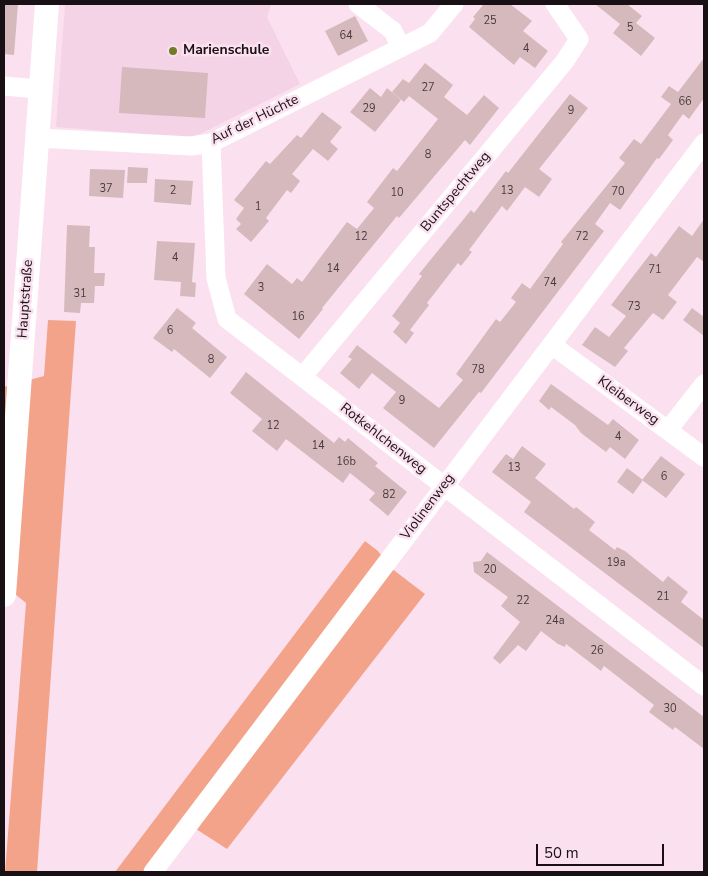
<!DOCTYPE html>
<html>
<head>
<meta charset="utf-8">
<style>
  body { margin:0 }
  #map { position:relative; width:708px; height:876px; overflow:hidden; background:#fbe1ef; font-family:"Nunito Sans",sans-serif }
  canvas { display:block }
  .frame { position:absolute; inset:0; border:5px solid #181015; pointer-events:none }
  .scale { position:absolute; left:536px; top:844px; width:128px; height:22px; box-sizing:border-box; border:2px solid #181015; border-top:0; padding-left:6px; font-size:15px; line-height:18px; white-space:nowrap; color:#181015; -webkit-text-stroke:4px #fbe1ef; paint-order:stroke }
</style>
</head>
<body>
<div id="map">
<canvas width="708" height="876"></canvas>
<div class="frame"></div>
<div class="scale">50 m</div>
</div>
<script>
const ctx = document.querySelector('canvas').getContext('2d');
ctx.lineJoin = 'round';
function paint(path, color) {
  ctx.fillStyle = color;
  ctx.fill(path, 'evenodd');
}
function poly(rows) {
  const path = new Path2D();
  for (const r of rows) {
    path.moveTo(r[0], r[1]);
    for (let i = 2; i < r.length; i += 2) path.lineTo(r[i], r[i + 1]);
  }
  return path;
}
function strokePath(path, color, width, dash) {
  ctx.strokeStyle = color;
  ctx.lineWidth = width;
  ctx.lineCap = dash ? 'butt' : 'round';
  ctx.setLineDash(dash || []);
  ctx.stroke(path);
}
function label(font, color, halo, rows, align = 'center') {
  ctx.font = font + ' "Nunito Sans",sans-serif';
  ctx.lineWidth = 5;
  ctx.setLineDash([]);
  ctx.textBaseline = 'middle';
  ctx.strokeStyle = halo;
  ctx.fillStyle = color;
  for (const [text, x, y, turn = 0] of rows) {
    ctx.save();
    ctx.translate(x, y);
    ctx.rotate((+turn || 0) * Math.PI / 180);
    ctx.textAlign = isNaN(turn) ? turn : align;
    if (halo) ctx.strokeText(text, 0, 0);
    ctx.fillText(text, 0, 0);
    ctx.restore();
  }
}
paint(poly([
  [65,4,271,4,267,17,300,84,192,138,56,127]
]), '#f5d3e6');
paint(poly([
  [48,320,76,321,37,872,5,872,26,603,4,585,4,387,44,376],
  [365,541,378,551,391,568,425,594,227,849,196,829,163,872,115,872]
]), '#f4a38b');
paint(poly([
  [4,4,18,4,14,55,4,54],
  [484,4,510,4,532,21,523,31,548,51,535,68,520,57,514,65,469,27,475,19,473,17],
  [595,4,627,4,642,16,636,23,655,38,641,56,613,33,620,24],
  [355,16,368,41,338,56,325,31],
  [704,58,704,98,689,119,683,114,668,135,673,140,659,159,657,158,620,210,610,203,595,224,604,231,481,393,479,392,434,448,383,408,396,392,372,373,359,389,340,373,352,359,348,357,357,345,439,408,463,380,456,374,496,319,500,322,516,302,511,298,522,283,530,289,563,244,561,242,625,163,619,158,634,139,641,144,671,104,661,97,669,86,678,92],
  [425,63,453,85,444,97,467,115,484,95,499,108,470,145,465,140,399,218,397,216,322,308,323,309,299,339,244,294,267,264,292,284,297,278,302,282,347,222,357,229,374,208,367,202,393,168,397,171,438,119,409,96,404,102,392,92,403,79,409,83],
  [122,67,208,73,205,118,119,113],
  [370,88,381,97,387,88,401,100,375,132,350,112],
  [570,94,588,108,539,169,552,179,539,197,525,187,507,211,502,206,469,250,472,252,461,266,458,263,427,303,429,305,410,330,414,333,406,344,393,332,400,323,392,316,422,276,419,274,471,210,474,213,506,171,508,173],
  [322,112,342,127,330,142,338,149,328,161,313,149,292,174,300,181,291,193,287,190,266,218,269,221,251,242,236,229,241,224,236,219,244,208,234,200,266,161,270,164,297,135,301,138],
  [128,167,148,168,147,183,127,183],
  [90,169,125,170,123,198,89,196],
  [155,179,193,181,191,205,154,202],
  [704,219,704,262,697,257,668,295,677,302,663,320,653,313,624,348,628,351,615,367,582,345,595,327,609,337,626,316,611,305,651,253,656,257,679,226,692,236],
  [67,225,90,226,89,247,95,247,94,273,105,273,104,286,95,286,94,303,81,303,80,313,64,312],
  [157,241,195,243,192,282,196,283,195,297,180,296,181,282,154,280],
  [177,308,196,323,192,328,227,357,210,378,174,349,172,352,153,338],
  [692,308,704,317,704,336,683,320],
  [246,372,334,443,339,437,345,442,348,438,378,463,375,466,407,492,388,516,369,500,375,493,350,473,343,483,286,439,277,451,252,431,262,419,230,393],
  [551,384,608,425,613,419,639,440,625,459,610,447,606,452,581,433,575,425,551,407,549,410,539,401],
  [522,446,546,464,535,478,574,509,576,507,595,522,589,530,615,550,617,547,625,551,663,582,668,576,688,592,681,602,704,620,704,648,524,512,531,502,492,472,506,454,513,459],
  [661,456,685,474,666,498,642,480],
  [627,468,643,480,633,494,617,482],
  [487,552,704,717,704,749,675,727,673,730,649,712,654,705,604,666,601,671,566,644,565,647,558,644,541,631,526,651,518,645,500,664,493,658,520,622,501,606,508,597,474,572,473,562,481,561]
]), '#d6b9bc');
strokePath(poly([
  [358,4,393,31,401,48],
  [4,86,39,89],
  [37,138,191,146,211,143,430,33,454,4],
  [211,143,216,278,227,319,704,686],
  [552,345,704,457],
  [303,376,565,61,579,39,555,4],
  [668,430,704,384],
  [153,872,704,143]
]), '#fff', 19);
strokePath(poly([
  [4,595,47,4]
]), '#fff', 24);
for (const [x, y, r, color] of [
  [173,51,5,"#6f7c29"]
]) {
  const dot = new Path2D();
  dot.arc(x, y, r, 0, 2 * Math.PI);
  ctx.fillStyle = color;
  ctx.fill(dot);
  strokePath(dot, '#fbe1ef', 2);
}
label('11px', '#483a3f', null, [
  ["25",490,21],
  ["5",630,28],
  ["64",346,36],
  ["4",526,49],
  ["27",428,88],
  ["66",685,102],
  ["29",369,109],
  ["9",571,111],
  ["8",428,155],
  ["37",106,189],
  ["2",173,191],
  ["13",507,191],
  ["70",618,192],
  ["10",397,193],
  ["1",258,207],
  ["12",361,237],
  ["72",582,237],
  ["4",175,258],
  ["14",333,269],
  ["71",655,270],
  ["74",550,283],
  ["3",261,288],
  ["31",80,294],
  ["73",634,307],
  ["16",298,317],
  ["6",170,331],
  ["8",211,360],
  ["78",478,370],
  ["9",402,401],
  ["12",273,426],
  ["4",618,437],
  ["14",318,446],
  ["16b",346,462],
  ["13",514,468],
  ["6",664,477],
  ["82",389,495],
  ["19a",616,563],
  ["20",490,570],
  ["21",663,597],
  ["22",523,601],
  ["24a",555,621],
  ["26",597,651],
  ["30",670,709]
]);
label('bold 14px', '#181015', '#fbe1ef', [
  ["Marienschule",183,51]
], 'left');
label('14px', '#181015', '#fbe1ef', [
  ["Auf der Hüchte",255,120,-26],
  ["Buntspechtweg",456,192,-50],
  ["Hauptstraße",26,299,-86],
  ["Kleiberweg",628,401,36],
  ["Rotkehlchenweg",383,439,38],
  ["Violinenweg",428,507,-53]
]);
</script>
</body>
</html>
